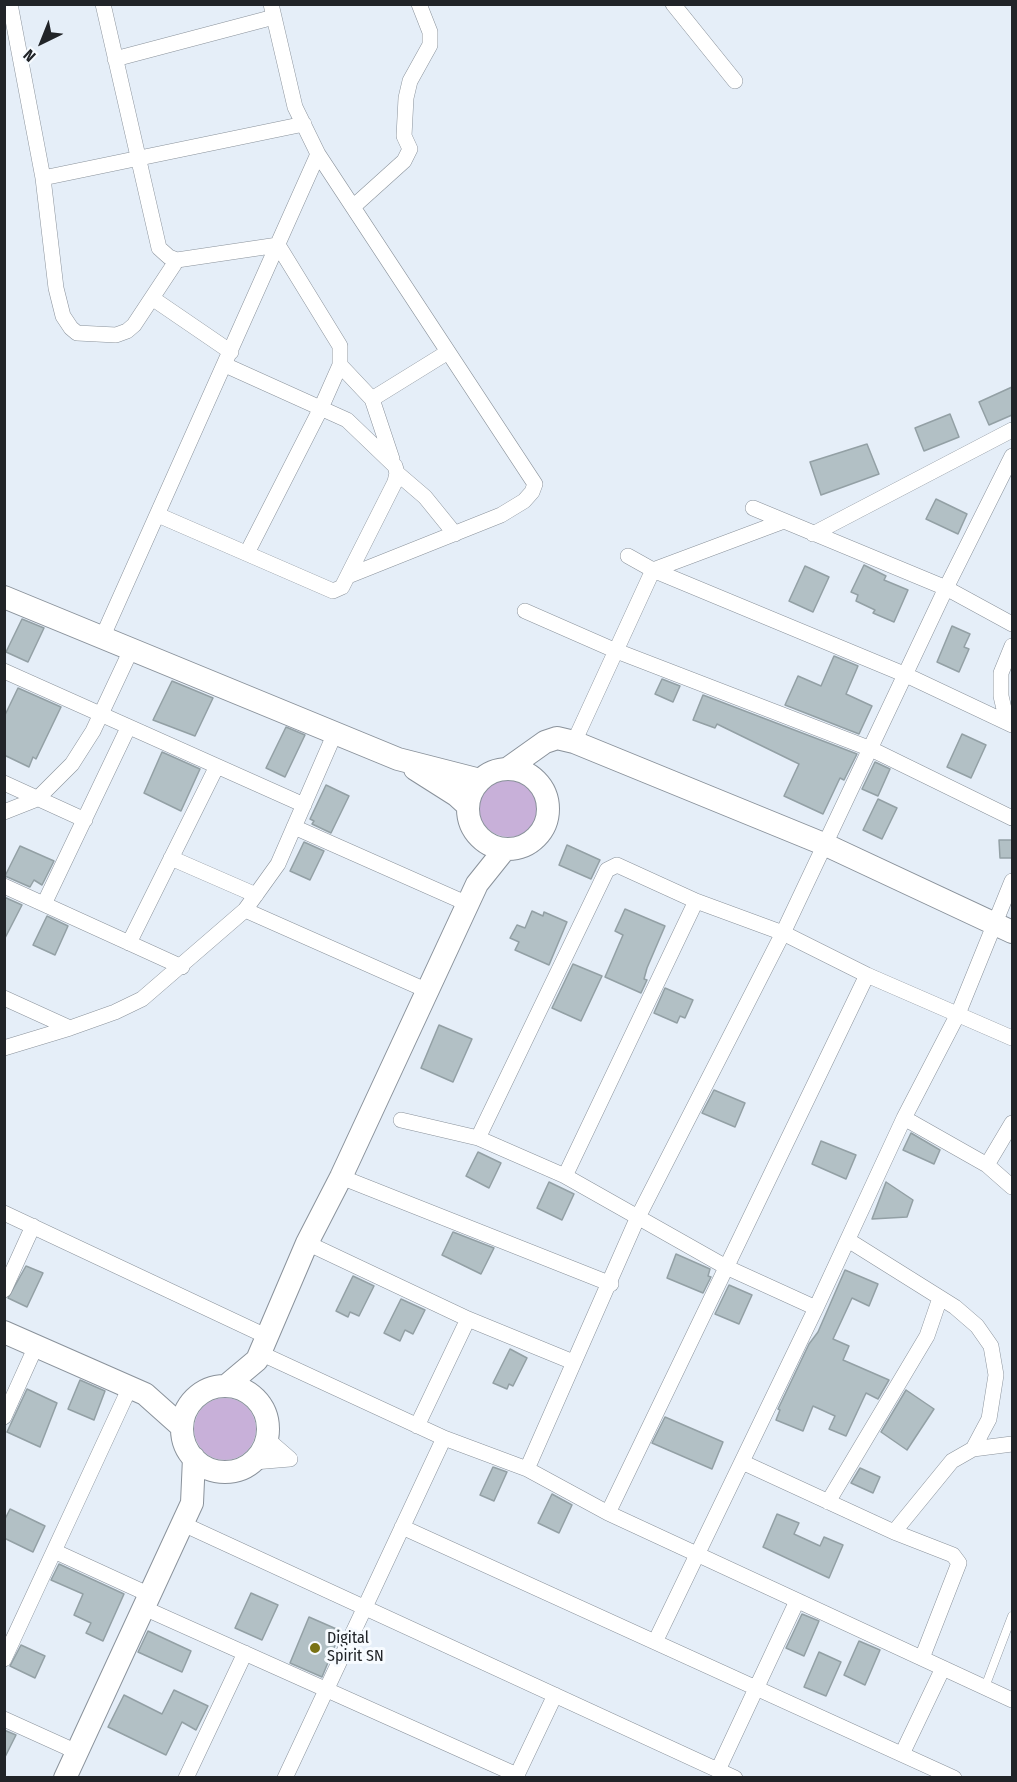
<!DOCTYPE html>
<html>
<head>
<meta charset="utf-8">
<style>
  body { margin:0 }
  #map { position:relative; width:1017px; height:1782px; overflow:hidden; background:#e5eef8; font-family:"Fira Sans Condensed",sans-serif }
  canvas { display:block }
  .frame { position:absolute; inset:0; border:6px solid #212428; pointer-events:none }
  .north { position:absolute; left:12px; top:12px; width:60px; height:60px; -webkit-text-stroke:4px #f7fbff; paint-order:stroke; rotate:223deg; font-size:16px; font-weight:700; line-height:24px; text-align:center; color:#212428 }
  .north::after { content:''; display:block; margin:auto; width:21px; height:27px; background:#212428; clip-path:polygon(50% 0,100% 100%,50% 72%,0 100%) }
</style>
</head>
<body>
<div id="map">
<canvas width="1017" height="1782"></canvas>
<div class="frame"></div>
<div class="north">N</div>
</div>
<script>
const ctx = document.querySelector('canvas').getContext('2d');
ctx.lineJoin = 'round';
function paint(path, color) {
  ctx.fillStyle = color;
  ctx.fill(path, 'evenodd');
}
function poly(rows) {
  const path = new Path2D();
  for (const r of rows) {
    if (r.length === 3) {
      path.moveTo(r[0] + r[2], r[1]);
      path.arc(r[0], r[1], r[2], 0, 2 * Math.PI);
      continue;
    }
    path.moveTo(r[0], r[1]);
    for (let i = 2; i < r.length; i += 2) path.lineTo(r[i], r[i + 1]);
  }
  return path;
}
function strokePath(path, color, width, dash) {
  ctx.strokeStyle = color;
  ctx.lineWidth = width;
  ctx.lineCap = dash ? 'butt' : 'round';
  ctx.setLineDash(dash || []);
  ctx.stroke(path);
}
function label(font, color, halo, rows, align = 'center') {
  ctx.font = font + ' "Fira Sans Condensed",sans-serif';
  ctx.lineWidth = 6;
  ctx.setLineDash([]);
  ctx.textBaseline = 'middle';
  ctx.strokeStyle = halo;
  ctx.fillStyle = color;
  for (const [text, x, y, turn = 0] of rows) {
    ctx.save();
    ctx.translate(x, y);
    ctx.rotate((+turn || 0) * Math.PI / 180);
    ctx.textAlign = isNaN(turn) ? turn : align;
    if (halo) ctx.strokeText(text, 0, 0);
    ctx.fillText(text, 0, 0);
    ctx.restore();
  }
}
paint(poly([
  [509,806,31],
  [225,1429,31]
]), '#c8b0d9');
const building = poly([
  [1012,387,1012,415,989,425,979,402,1012,387],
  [950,414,959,437,924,451,915,428,950,414],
  [867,444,879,474,821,495,810,462,867,444],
  [936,499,967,514,958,534,926,519,936,499],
  [864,565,886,576,884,580,908,590,894,622,873,613,875,610,856,601,858,595,851,592,864,565],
  [805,566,829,577,813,612,789,601,805,566],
  [22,619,44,628,28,662,6,652,22,619],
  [952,626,970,634,964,647,969,649,959,672,937,662,952,626],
  [834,656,858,666,846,694,872,706,859,734,785,705,798,676,821,686,834,656],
  [662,679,680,686,673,702,655,694,662,679],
  [172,681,213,698,195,736,153,720,172,681],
  [18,688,61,707,36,759,33,757,29,767,4,755,4,717,18,688],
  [703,695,857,754,844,780,840,778,823,814,784,796,799,764,717,724,715,728,693,720,703,695],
  [286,727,305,735,285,777,266,768,286,727],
  [962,734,986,745,971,778,947,767,962,734],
  [162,752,200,769,181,811,144,793,162,752],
  [875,762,890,769,878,796,862,789,875,762],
  [326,785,349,796,331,833,312,824,314,821,310,819,326,785],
  [878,799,897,808,882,839,863,830,878,799],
  [999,840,1012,840,1012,858,1000,858,999,840],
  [304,842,324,851,310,880,290,871,304,842],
  [567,845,600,860,591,879,559,865,567,845],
  [20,846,54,861,42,885,34,880,30,887,5,876,20,846],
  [4,897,22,905,4,940,4,897],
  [625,909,665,926,647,968,644,979,647,980,641,993,605,977,623,935,615,931,625,909],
  [532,911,543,916,544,912,567,922,549,965,515,950,519,942,510,938,517,925,525,928,532,911],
  [47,916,68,926,55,955,33,945,47,916],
  [573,964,602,976,581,1021,552,1008,573,964],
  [665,988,693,1000,685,1018,680,1016,677,1023,654,1013,665,988],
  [439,1025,472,1039,453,1082,421,1068,439,1025],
  [714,1090,745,1103,735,1127,702,1113,714,1090],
  [911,1133,940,1150,934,1164,903,1150,911,1133],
  [821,1141,856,1155,846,1179,812,1164,821,1141],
  [478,1152,501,1163,489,1188,466,1176,478,1152],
  [549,1182,574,1194,562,1220,537,1208,549,1182],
  [886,1182,913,1200,907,1217,872,1219,886,1182],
  [453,1232,494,1248,481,1274,442,1255,453,1232],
  [676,1254,710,1269,708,1276,711,1277,703,1293,667,1278,676,1254],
  [26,1266,43,1273,27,1307,8,1298,26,1266],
  [845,1270,878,1284,869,1306,852,1298,833,1339,849,1346,843,1360,889,1380,878,1399,866,1393,846,1436,829,1429,835,1416,813,1406,803,1431,776,1420,780,1410,778,1409,809,1344,818,1332,845,1270],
  [353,1276,374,1286,359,1316,350,1312,348,1317,336,1311,353,1276],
  [729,1285,752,1295,739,1324,715,1314,729,1285],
  [401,1299,425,1310,413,1334,405,1330,400,1341,384,1333,401,1299],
  [510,1349,527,1358,513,1386,509,1384,507,1389,493,1383,510,1349],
  [80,1380,105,1391,94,1420,68,1409,80,1380],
  [27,1389,57,1403,40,1447,7,1432,27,1389],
  [906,1390,934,1409,907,1450,881,1432,906,1390],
  [665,1417,723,1442,712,1469,652,1443,665,1417],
  [493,1467,507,1472,494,1501,480,1495,493,1467],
  [860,1468,880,1477,873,1493,851,1483,860,1468],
  [552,1494,572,1505,559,1533,538,1523,552,1494],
  [10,1509,45,1526,33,1552,4,1538,4,1521,10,1509],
  [777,1514,799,1523,794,1534,820,1546,824,1537,843,1545,829,1578,763,1547,777,1514],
  [59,1564,124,1594,103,1641,86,1633,91,1623,74,1615,83,1594,51,1580,59,1564],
  [251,1593,278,1605,262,1640,235,1628,251,1593],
  [802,1614,819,1621,804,1656,786,1648,802,1614],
  [309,1617,341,1631,322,1677,290,1663,309,1617],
  [148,1631,191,1651,182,1672,138,1652,148,1631],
  [859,1641,880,1650,865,1685,844,1675,859,1641],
  [21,1645,45,1656,35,1678,10,1666,21,1645],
  [819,1652,841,1662,826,1696,804,1687,819,1652],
  [174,1690,208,1706,196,1730,182,1722,166,1755,108,1727,124,1695,162,1714,174,1690],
  [4,1730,16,1735,4,1759,4,1730]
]);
paint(building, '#b2c0c5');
strokePath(building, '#93a0a5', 1.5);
const lane = poly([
  [985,1687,1012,1616]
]);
const street = poly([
  [10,4,43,178,56,288,63,316,71,328,77,333,116,335,127,331,134,325,177,260],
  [103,4,159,248,169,257,177,260,278,245,340,346,340,365,321,408,247,553],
  [673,4,735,81],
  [115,59,274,17],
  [318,154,535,484,532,492,524,501,501,515,348,576],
  [43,178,304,124],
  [353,207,404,161,410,149,404,136,406,98,410,81,430,45,430,32,419,4],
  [152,298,231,352],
  [340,365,372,399,448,352],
  [372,399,392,459],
  [397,473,425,497,455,534],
  [753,508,946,588,1012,624],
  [158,515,333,591,342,587,395,482,397,473,395,466,347,420,225,365],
  [813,534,1012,430],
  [628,556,653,570,906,675,1012,725],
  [525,611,614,650,871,749,1012,818],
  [102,638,318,154,295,107,271,4],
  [4,671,304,805],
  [1007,722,1001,696,1001,673,1012,646],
  [574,742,653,570,784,521],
  [4,783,85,820],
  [4,812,37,799,72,764,93,731,131,650],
  [294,827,468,904],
  [171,858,256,895],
  [4,886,182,967],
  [44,904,128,728],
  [245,910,428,991],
  [129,943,216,768],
  [4,998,70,1028],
  [4,1048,70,1028,115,1012,142,999,245,910,278,864,335,733],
  [904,1118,987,1165,1012,1187],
  [401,1120,478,1138,565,1176,726,1267,816,1308],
  [478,1138,607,870,617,865,696,901,783,933,867,975,1012,1038],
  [987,1165,1012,1123],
  [565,1176,696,901],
  [341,1177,611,1284],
  [4,1213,268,1337],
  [848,1240,955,1307,977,1326,991,1346,996,1375,989,1419,973,1449],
  [307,1243,468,1319,573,1362],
  [4,1290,33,1226],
  [260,1353,444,1438,527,1469,608,1513,1012,1700],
  [4,1417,36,1346],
  [417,1426,468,1319],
  [267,1439,290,1459],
  [254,1462,290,1459],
  [742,1462,894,1532,953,1555,959,1563,922,1658],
  [527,1469,637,1219,783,933,946,588,1012,456],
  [828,1502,927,1336,940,1298],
  [608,1513,867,975],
  [183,1524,735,1778],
  [402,1527,954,1778],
  [894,1532,952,1461,973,1449,1012,1444],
  [54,1551,150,1595],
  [144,1608,517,1775,555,1695],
  [655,1642,816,1308,904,1118,958,1014,1012,881],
  [4,1659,130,1387],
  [4,1719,77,1752],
  [902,1754,943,1668],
  [718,1770,797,1601],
  [186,1778,245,1653],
  [285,1778,444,1438]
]);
const secondary = poly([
  [4,597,398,759,480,780],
  [415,769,456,795,468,806],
  [507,769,545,742,557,738,574,742,826,845,1012,932],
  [508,809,40],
  [4,1332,145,1394,182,1427],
  [226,1386,257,1360,307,1243,341,1177,477,884,505,849],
  [225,1429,43],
  [65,1778,192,1503,194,1458]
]);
strokePath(lane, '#8a929b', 9);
strokePath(street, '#8a929b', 16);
strokePath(secondary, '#8a929b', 24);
strokePath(lane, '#fff', 8);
strokePath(street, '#fff', 15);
strokePath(secondary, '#fff', 22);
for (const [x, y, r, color] of [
  [315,1648,6,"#797214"]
]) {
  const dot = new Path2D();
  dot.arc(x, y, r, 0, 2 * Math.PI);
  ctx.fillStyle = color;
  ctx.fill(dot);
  strokePath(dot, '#f7fbff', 2);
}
label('16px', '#212428', '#f7fbff', [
  ["Digital",327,1639],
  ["Spirit SN",327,1657]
], 'left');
</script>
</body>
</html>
